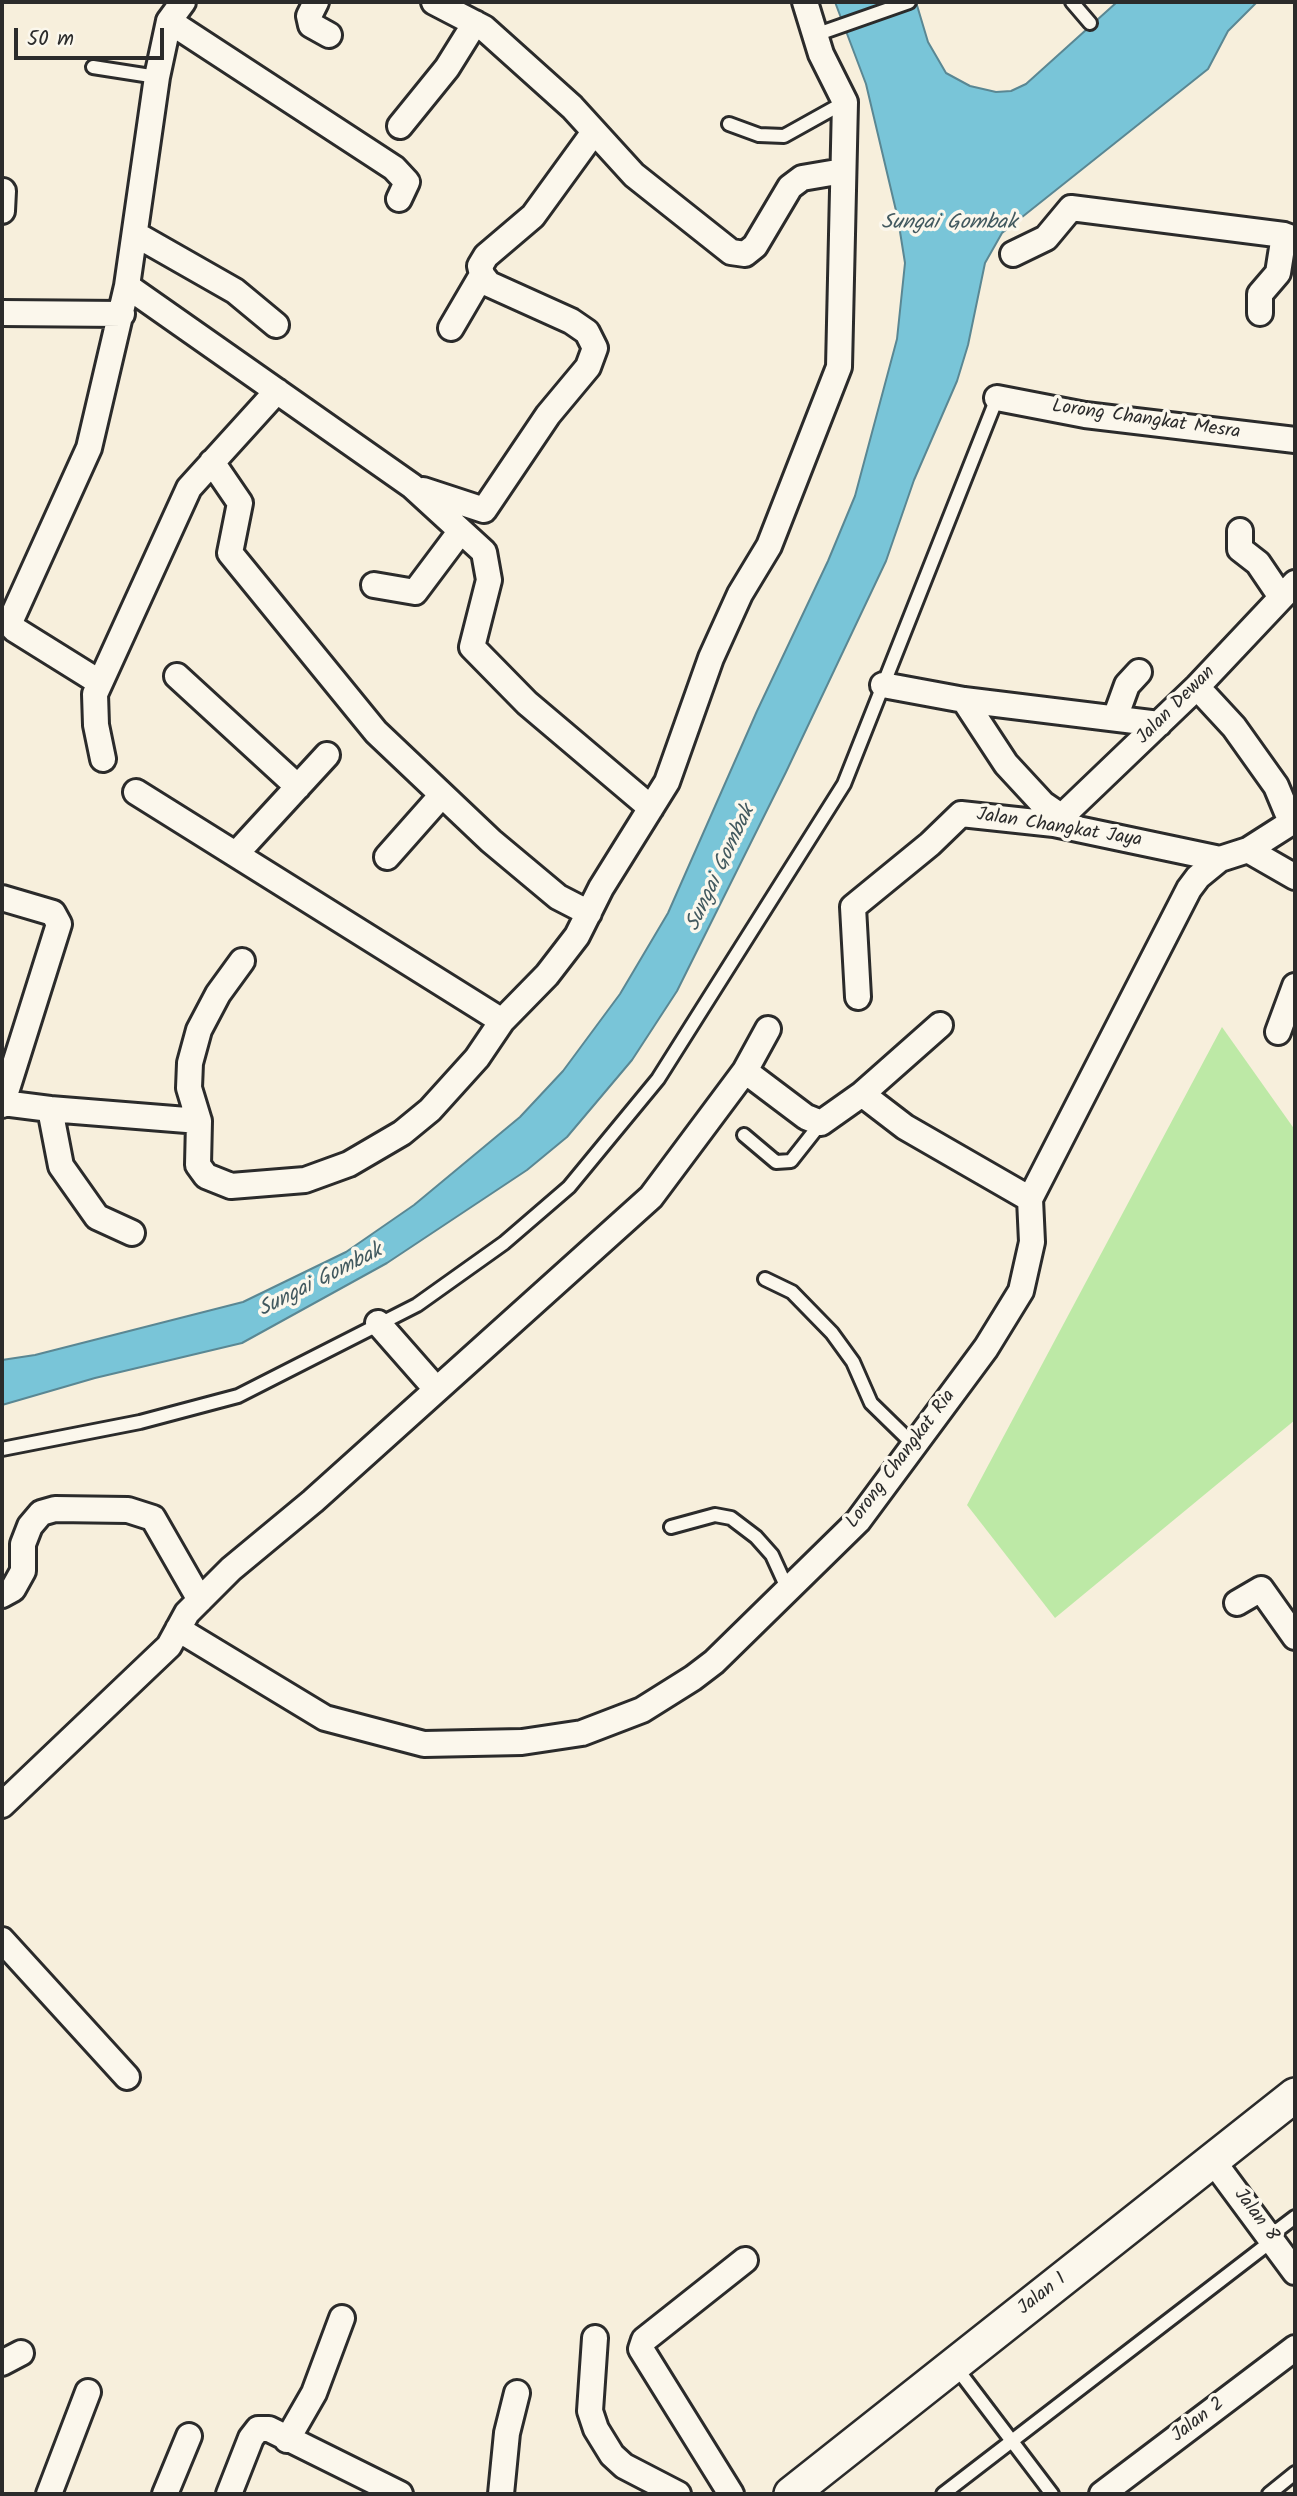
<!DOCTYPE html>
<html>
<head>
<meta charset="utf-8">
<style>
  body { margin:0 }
  #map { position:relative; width:1297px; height:2496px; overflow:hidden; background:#f7efdc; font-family:Kalam,sans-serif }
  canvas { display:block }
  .frame { position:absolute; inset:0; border:4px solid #2b2b2b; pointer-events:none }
  .scale { position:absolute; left:14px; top:28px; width:150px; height:32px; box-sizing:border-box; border:4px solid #2b2b2b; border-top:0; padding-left:9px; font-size:21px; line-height:24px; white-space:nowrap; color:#2b2b2b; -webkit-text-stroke:5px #fbf7ec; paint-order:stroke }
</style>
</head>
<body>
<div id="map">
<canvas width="1297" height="2496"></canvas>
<div class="frame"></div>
<div class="scale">50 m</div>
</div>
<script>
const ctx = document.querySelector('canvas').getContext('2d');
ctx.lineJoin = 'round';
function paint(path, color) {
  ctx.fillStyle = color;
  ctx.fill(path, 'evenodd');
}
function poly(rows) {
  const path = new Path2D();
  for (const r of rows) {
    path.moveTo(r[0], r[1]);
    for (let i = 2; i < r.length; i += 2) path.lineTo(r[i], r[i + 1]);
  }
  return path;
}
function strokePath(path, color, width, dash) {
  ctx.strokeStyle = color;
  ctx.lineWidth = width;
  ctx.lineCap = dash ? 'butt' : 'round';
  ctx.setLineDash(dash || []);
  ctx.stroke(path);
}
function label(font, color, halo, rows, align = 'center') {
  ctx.font = font + ' Kalam,sans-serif';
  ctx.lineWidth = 7;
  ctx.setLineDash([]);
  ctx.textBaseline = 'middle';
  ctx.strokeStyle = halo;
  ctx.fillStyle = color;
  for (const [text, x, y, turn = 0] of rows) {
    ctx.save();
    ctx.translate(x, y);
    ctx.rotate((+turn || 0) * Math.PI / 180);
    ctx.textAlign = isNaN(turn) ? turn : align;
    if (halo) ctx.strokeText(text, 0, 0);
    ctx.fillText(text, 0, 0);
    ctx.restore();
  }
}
paint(poly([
  [1222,1027,1295,1130,1295,1420,1055,1618,967,1505]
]), '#bde9a6');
const water = poly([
  [835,2,916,2,928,42,946,73,970,86,996,92,1011,91,1026,84,1117,2,1257,2,1228,31,1208,69,1002,233,985,263,968,345,957,381,914,480,886,561,786,772,677,991,632,1060,567,1137,527,1170,387,1263,242,1343,95,1378,2,1405,2,1360,35,1355,243,1302,346,1252,414,1205,520,1117,563,1071,620,994,668,913,757,711,828,561,855,496,897,339,905,263,898,219,866,84,835,2]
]);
paint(water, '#79c5d8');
strokePath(water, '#5a8793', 2);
const lane = poly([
  [1072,2,1090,23],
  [815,35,909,2],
  [93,67,157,77],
  [729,124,759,135,784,136,845,102],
  [744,1135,776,1162,791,1161,821,1123],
  [765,1279,792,1292,832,1333,853,1362,871,1403,914,1445],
  [2,1449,140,1422,238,1396,417,1305,504,1243,569,1187,658,1079,844,784,997,398],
  [671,1527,715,1515,731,1518,756,1537,772,1555,788,1590],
  [1270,2236,1295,2217],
  [955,2366,1052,2494],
  [943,2494,1273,2240],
  [1269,2494,1295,2473]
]);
const street = poly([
  [316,2,309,16,311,25,329,35],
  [434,2,484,28,572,107,634,175,731,252,745,254,755,246,790,187,802,178,843,171],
  [169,21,394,168,407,182,399,199],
  [400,126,447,68,475,23],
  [2,211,3,191],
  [135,234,235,291,276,325],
  [1013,254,1046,238,1071,208,1284,235,1295,239],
  [127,286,412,486,484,552,489,580,472,647,527,703,651,808],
  [2,313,122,314],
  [1260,313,1260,294,1278,273,1284,235],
  [451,328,482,275,480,266,486,256,533,216,594,132],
  [997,398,1085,415,1295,440],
  [212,462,240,503,230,553,376,732,491,841,558,897,589,913],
  [423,490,484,510,548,415,588,367,595,348,587,332,571,321,489,284,482,275],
  [1240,531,1240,549,1258,563,1281,597],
  [374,585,415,592,460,532],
  [177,676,298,787],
  [99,682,14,629,11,620,89,448,127,286,157,77,169,21,183,2],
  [883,685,964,700,1159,724],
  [1197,687,1234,727,1276,786,1291,822],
  [964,700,1006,764,1043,804,1062,817],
  [1115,718,1127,685,1139,672],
  [103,759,96,725,95,694,189,488,277,391],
  [136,792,502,1021],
  [1054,824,1197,687,1295,583],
  [1248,850,1295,877],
  [236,854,327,755],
  [387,857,441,796],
  [2,898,53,913,59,924,2,1105],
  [242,961,218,994,199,1030,190,1063,189,1088,199,1121,198,1165,206,1176,231,1186,305,1180,349,1164,402,1133,430,1110,477,1058,502,1021,547,975,577,936,601,888,667,782,711,658,740,594,769,546,839,367,845,102,821,54,805,2],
  [858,997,853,907,930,844,961,814,1054,824,1220,859],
  [940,1025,862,1094,905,1127,1030,1199],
  [1278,1032,1295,986],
  [745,1071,806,1117,821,1123,862,1094],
  [3,1103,50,1109,61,1166,97,1217,132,1233],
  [50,1109,199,1121],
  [378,1323,436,1389],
  [2,1595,13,1589,23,1571,23,1544,30,1526,41,1513,55,1509,128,1510,153,1518,200,1600],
  [1237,1603,1261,1589,1295,1637],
  [178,1629,325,1718,424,1744,522,1742,582,1733,642,1710,693,1678,714,1662,858,1521,986,1348,1021,1291,1032,1242,1030,1199,1189,889,1198,877,1220,859,1248,850,1295,820],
  [2,1805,169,1646,187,1613,231,1569,313,1501,651,1197,745,1071,768,1029],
  [2,1940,127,2077],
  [1213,2161,1295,2272],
  [595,2338,590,2411,596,2429,612,2455,624,2466,678,2494],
  [2,2363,21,2353],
  [287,2440,314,2393,342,2318],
  [49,2494,88,2392],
  [165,2494,189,2436],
  [229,2494,251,2438,258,2429,269,2429,400,2494],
  [501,2494,507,2433,517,2393],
  [731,2494,641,2349,644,2340,745,2260],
  [1102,2494,1295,2348]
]);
const secondary = poly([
  [791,2494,1295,2095]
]);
strokePath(lane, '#2b2b2b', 18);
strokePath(street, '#2b2b2b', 30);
strokePath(secondary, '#2b2b2b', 38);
strokePath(lane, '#fbf7ec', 12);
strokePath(street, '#fbf7ec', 24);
strokePath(secondary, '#fbf7ec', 33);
label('19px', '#2b2b2b', '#fbf7ec', [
  ["Lorong Changkat Mesra",1146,421,8],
  ["Jalan Dewan",1177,706,-45],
  ["Jalan Changkat Jaya",1059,829,9],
  ["Lorong Changkat Ria",902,1460,-53],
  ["Jalan 8",1255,2216,53],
  ["Jalan 1",1043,2295,-38],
  ["Jalan 2",1199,2421,-37]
]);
label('italic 21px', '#42595f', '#fbf7ec', [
  ["Sungai Gombak",949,224],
  ["Sungai Gombak",722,869,-65],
  ["Sungai Gombak",321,1282,-27]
]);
</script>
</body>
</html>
